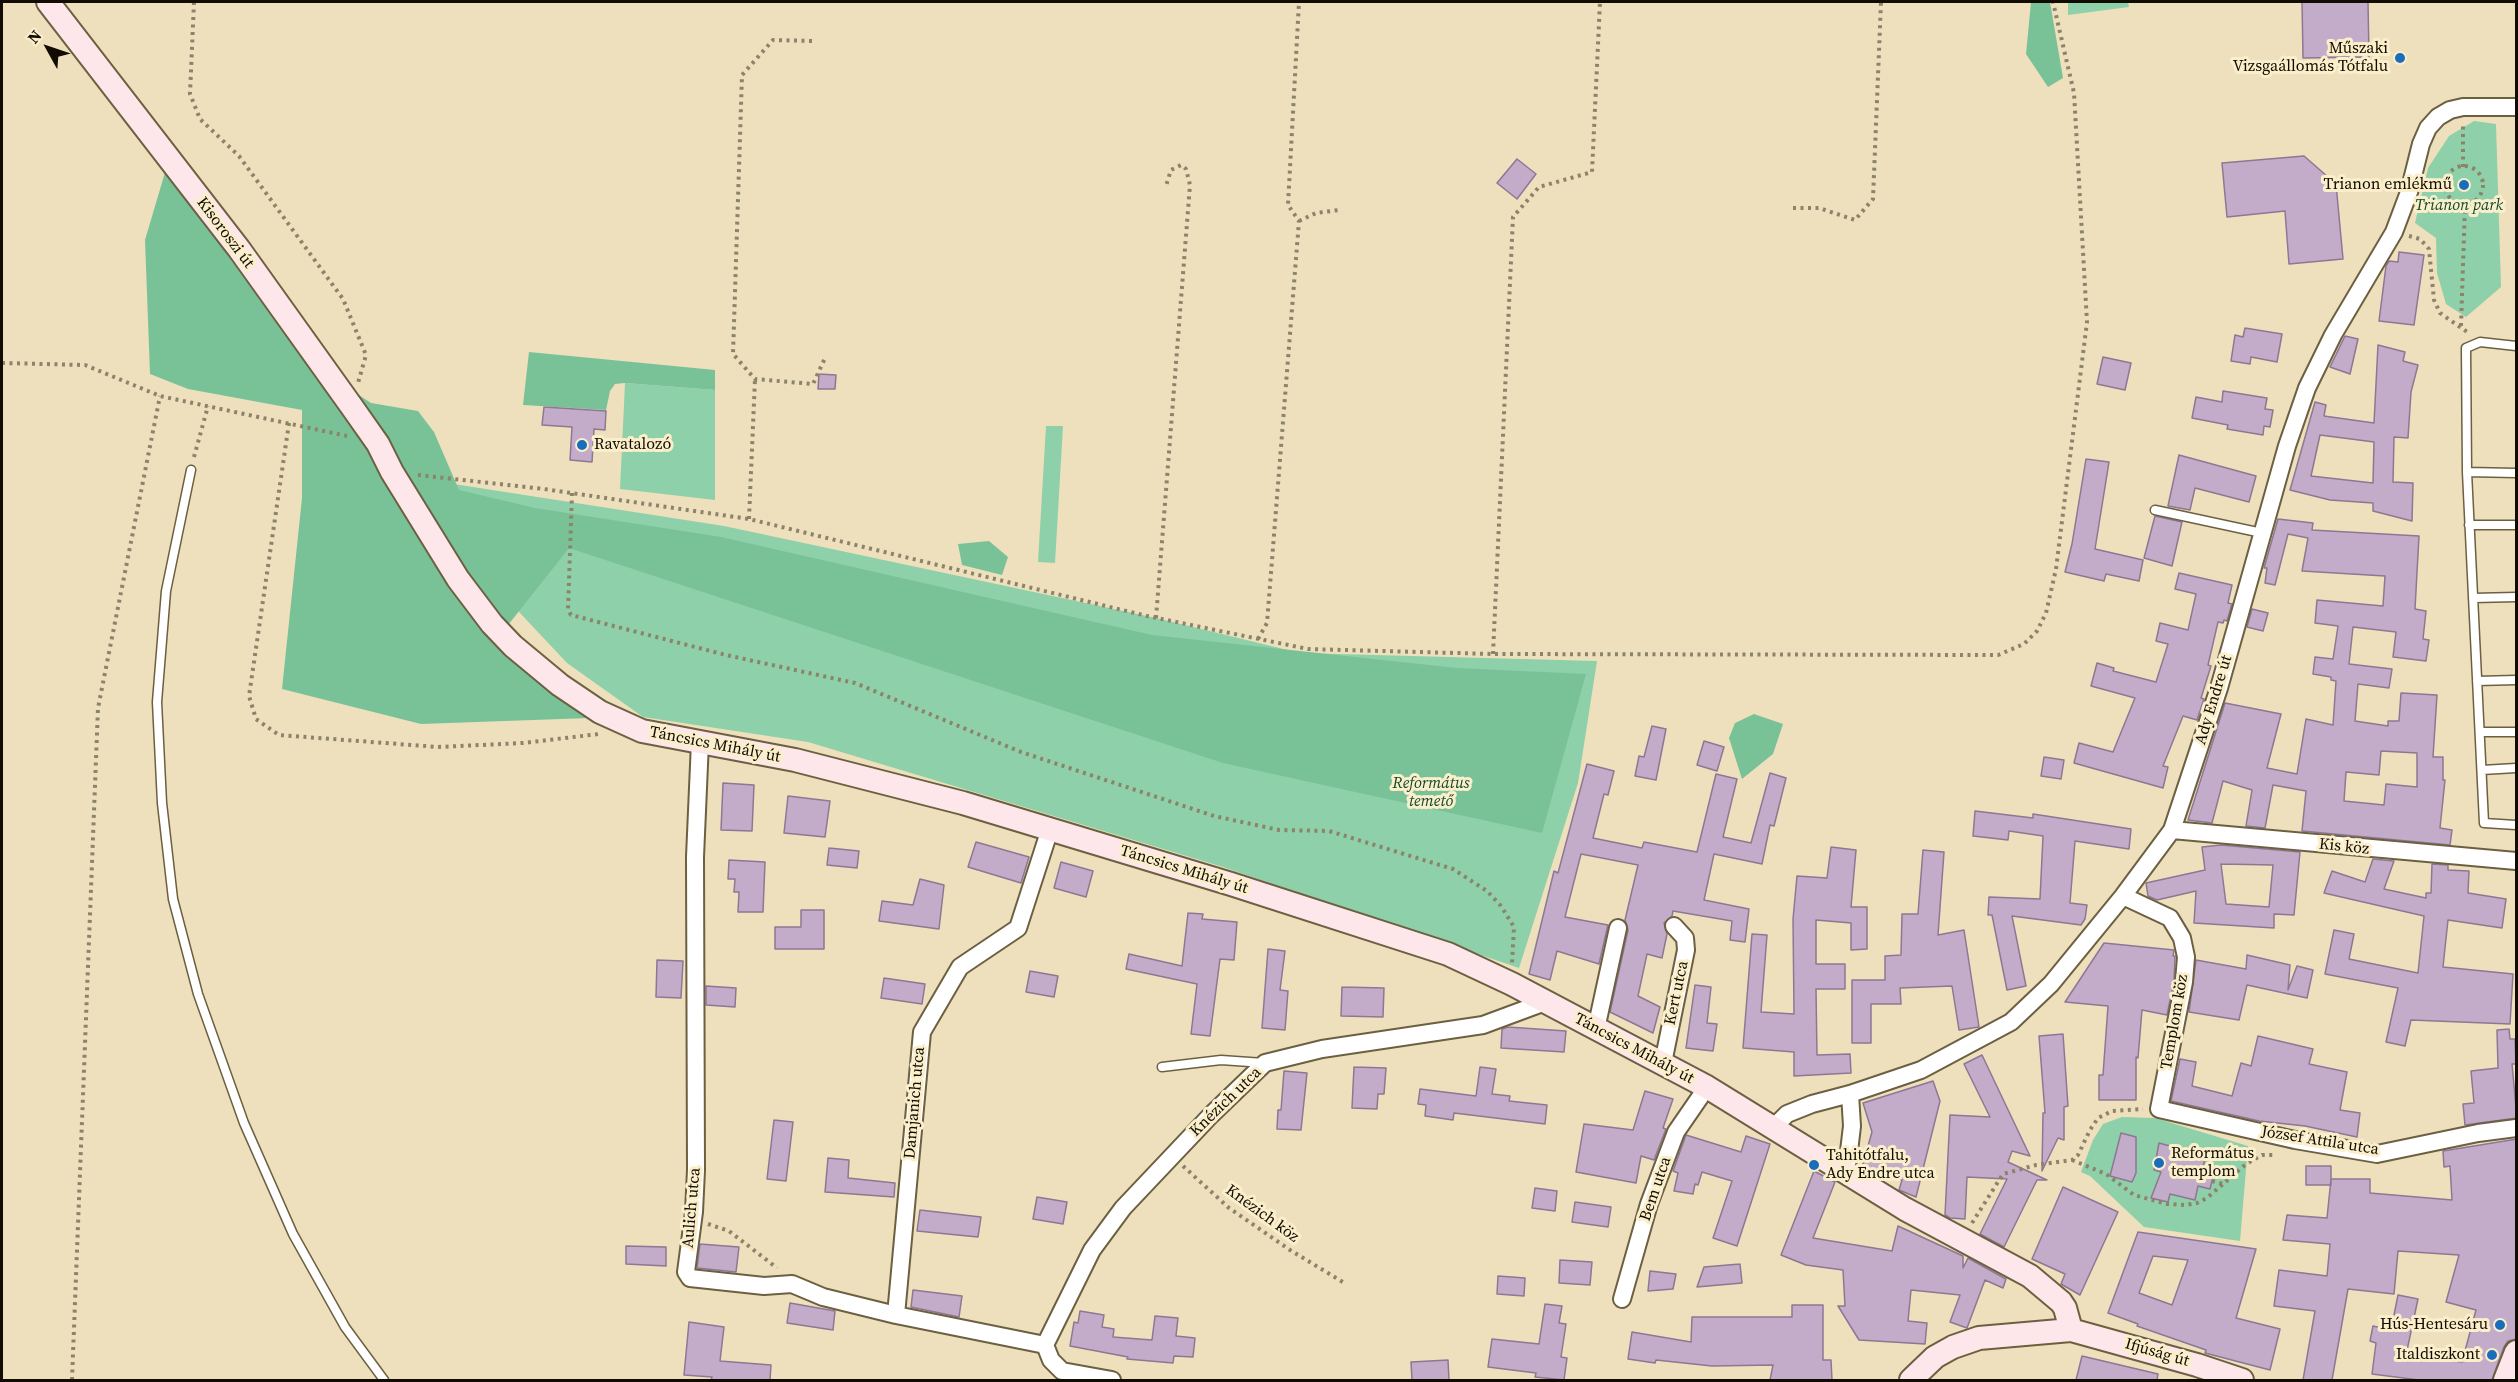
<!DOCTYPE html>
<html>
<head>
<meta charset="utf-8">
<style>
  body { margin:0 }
  #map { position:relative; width:2518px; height:1382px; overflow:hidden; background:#eee0bd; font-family:"Source Serif 4",serif }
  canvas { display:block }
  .frame { position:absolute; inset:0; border:3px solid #100c02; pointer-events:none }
  .north { position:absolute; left:18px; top:18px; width:60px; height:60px; -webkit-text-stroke:4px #fbeeca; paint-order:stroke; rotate:310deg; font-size:16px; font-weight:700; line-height:24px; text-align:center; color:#100c02 }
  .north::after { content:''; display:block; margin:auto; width:21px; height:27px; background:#100c02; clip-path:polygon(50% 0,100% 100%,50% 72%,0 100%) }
</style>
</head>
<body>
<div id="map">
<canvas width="2518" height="1382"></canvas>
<div class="frame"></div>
<div class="north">N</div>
</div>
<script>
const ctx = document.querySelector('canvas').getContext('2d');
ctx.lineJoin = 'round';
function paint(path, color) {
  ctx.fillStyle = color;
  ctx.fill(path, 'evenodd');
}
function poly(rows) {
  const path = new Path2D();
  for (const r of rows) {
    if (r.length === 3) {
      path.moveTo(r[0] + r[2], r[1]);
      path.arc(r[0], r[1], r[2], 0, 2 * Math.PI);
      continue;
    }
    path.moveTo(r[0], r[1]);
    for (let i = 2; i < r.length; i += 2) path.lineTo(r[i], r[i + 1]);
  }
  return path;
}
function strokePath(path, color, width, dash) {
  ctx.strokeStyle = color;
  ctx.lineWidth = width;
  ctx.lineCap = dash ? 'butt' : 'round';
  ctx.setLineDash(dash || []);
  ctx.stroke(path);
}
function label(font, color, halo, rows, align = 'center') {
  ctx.font = font + ' "Source Serif 4",serif';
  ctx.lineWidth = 6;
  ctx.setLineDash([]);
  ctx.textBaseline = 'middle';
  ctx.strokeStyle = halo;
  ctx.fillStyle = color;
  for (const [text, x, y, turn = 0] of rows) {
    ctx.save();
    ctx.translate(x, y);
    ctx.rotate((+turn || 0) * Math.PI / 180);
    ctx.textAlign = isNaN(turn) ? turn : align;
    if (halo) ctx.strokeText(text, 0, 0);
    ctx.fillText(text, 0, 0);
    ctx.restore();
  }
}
paint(poly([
  [2068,2,2128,2,2129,7,2068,15],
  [2474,121,2496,124,2501,287,2466,317,2446,304,2437,273,2436,238,2415,223,2428,168,2449,136],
  [625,383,715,390,715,500,620,489],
  [1046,426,1063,426,1055,563,1038,562],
  [428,480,724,526,1156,618,1300,653,1597,661,1578,783,1519,968,1223,867,808,742,643,717,567,663,505,597],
  [2122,1117,2155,1118,2248,1146,2240,1241,2144,1227,2090,1176,2081,1172,2093,1140,2103,1124]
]), '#8ed0a9');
paint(poly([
  [2031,2,2050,2,2063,78,2048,87,2026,54],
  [166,169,300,356,371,403,418,411,434,432,459,490,535,508,721,537,1152,635,1457,668,1586,674,1542,833,1223,763,569,548,497,639,590,718,421,724,282,689,302,498,302,410,188,389,150,374,145,240],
  [529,352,715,370,715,390,625,383,615,384,610,391,606,410,523,405],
  [989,541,1008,557,1002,575,962,565,958,544],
  [1754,714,1783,724,1773,754,1742,779,1729,738,1735,723]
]), '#79c298');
const building = poly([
  [2302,2,2368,2,2369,57,2303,58,2302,2],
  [2304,156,2336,184,2343,259,2289,264,2285,211,2227,217,2222,163,2304,156],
  [1517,159,1536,174,1517,199,1497,183,1517,159],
  [2399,252,2424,255,2414,325,2379,321,2386,266,2389,261,2398,262,2399,252],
  [2245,328,2282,334,2277,362,2251,357,2250,364,2231,361,2235,335,2243,337,2245,328],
  [2345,336,2358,339,2350,374,2330,367,2345,336],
  [2378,345,2405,352,2403,361,2418,365,2411,392,2408,438,2394,437,2393,482,2413,483,2412,521,2373,511,2373,503,2330,500,2290,490,2315,402,2326,405,2324,416,2374,423,2378,345],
  [2320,435,2374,442,2373,483,2311,476,2320,435],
  [2103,357,2131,363,2125,390,2097,384,2103,357],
  [819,374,836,375,835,389,818,389,819,374],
  [2223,391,2267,398,2265,409,2273,410,2270,427,2264,426,2263,435,2227,429,2228,425,2192,418,2196,397,2222,402,2223,391],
  [544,407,606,411,605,430,594,429,592,462,570,460,572,427,542,425,544,407],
  [2179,455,2256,476,2249,502,2195,488,2190,510,2168,506,2179,455],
  [2086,459,2109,462,2095,549,2143,560,2139,581,2106,574,2104,581,2065,572,2072,544,2086,459],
  [2155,516,2182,522,2172,566,2144,558,2155,516],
  [2278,519,2313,523,2312,530,2419,536,2415,609,2426,611,2423,639,2429,640,2426,661,2393,657,2396,632,2353,627,2349,664,2392,669,2389,688,2358,684,2355,721,2388,726,2388,721,2399,721,2401,693,2437,695,2433,757,2443,757,2443,780,2445,780,2440,828,2452,830,2450,845,2302,831,2306,791,2273,785,2265,828,2246,826,2252,790,2223,781,2212,823,2188,820,2225,703,2281,714,2267,768,2297,774,2306,719,2333,725,2336,681,2331,680,2331,677,2313,674,2315,657,2333,659,2338,626,2315,623,2317,600,2383,606,2385,576,2302,571,2308,538,2288,534,2275,585,2265,583,2267,568,2264,568,2278,519],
  [2381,751,2417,753,2417,787,2386,784,2384,805,2344,801,2346,772,2379,775,2381,751],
  [2179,573,2232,585,2228,603,2232,604,2227,621,2224,620,2223,623,2218,622,2208,665,2211,666,2201,698,2204,699,2197,720,2183,716,2163,766,2168,767,2163,788,2074,763,2079,743,2113,752,2135,698,2091,686,2097,663,2114,668,2113,671,2156,682,2168,644,2156,641,2160,623,2188,630,2196,594,2175,589,2179,573],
  [2252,609,2268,613,2263,631,2247,627,2252,609],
  [1652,726,1666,729,1656,780,1635,776,1639,756,1644,757,1652,726],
  [1704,741,1724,747,1717,771,1697,765,1704,741],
  [2044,757,2064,760,2061,779,2041,776,2044,757],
  [1587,764,1614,771,1608,795,1604,794,1593,838,1642,848,1644,842,1697,852,1716,774,1737,779,1723,837,1751,843,1770,773,1786,778,1774,826,1770,825,1762,864,1714,854,1704,900,1749,909,1745,942,1730,940,1732,921,1673,911,1672,916,1664,923,1667,934,1662,958,1647,954,1638,996,1660,1007,1653,1033,1610,1012,1628,930,1625,920,1638,865,1581,854,1565,917,1608,925,1599,964,1557,951,1550,980,1529,974,1554,871,1558,873,1587,764],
  [723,783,754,785,752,831,721,830,723,783],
  [788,796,830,801,825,837,784,833,788,796],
  [1975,811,2033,818,2033,814,2131,829,2129,849,2075,841,2070,903,2087,905,2085,919,2081,925,2012,916,2026,986,2007,990,1992,915,1988,915,1989,897,2040,899,2043,836,2009,831,2008,840,1973,836,1975,811],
  [976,842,1029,857,1021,883,968,867,976,842],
  [2221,845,2300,852,2294,915,2274,914,2274,928,2194,923,2196,891,2157,900,2148,896,2146,883,2205,870,2202,847,2221,845],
  [2221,864,2273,865,2269,907,2226,904,2221,864],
  [1831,847,1856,850,1851,907,1867,907,1867,949,1851,950,1851,923,1816,920,1816,964,1845,964,1845,989,1816,989,1817,1055,1850,1054,1851,1073,1794,1076,1794,1052,1743,1048,1752,934,1767,935,1761,1012,1794,1014,1793,919,1797,876,1827,878,1831,847],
  [829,848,859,851,857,868,827,865,829,848],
  [1923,850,1944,852,1938,935,1964,930,1979,1027,1959,1030,1952,986,1900,988,1901,1004,1871,1004,1871,1043,1852,1043,1852,980,1885,980,1885,956,1901,955,1902,914,1918,914,1923,850],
  [2373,859,2394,861,2384,889,2426,898,2426,893,2431,893,2432,864,2448,865,2448,870,2469,871,2468,893,2506,899,2502,928,2448,920,2443,967,2513,974,2510,1024,2411,1020,2405,1046,2386,1042,2398,988,2325,974,2334,930,2354,934,2349,959,2418,973,2424,916,2324,893,2332,871,2365,882,2373,859],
  [729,860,765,862,763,912,738,912,739,892,734,892,735,879,728,879,729,860],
  [1061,862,1093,871,1086,897,1054,888,1061,862],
  [920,879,944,885,939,929,879,921,882,901,913,905,920,879],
  [801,910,824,910,824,949,775,949,775,927,801,927,801,910],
  [1188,913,1203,914,1202,919,1237,922,1234,960,1220,959,1210,1036,1191,1034,1197,984,1126,969,1129,954,1182,966,1188,913],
  [2104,943,2174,950,2173,956,2175,956,2174,981,2167,1015,2142,1010,2138,1058,2136,1057,2136,1100,2099,1100,2099,1075,2103,1075,2108,1006,2065,1002,2104,943],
  [1268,949,1285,951,1280,990,1288,991,1285,1030,1262,1028,1268,949],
  [2247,955,2290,965,2288,990,2297,966,2313,970,2307,998,2247,985,2239,1020,2189,1012,2196,960,2246,969,2247,955],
  [657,960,683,961,681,998,656,997,657,960],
  [1030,971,1058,976,1054,997,1026,992,1030,971],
  [884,978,925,984,922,1004,881,998,884,978],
  [1695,985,1711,987,1707,1023,1717,1024,1713,1051,1686,1048,1695,985],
  [706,986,736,988,735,1007,706,1005,706,986],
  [1342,987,1384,988,1383,1017,1341,1016,1342,987],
  [1508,1027,1566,1031,1564,1052,1501,1048,1502,1029,1508,1027],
  [2509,1029,2510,1039,2515,1039,2516,1064,2512,1064,2517,1118,2465,1125,2463,1104,2474,1103,2471,1071,2498,1068,2497,1030,2509,1029],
  [2063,1034,2068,1106,2064,1107,2064,1140,2058,1138,2042,1171,2043,1113,2045,1113,2039,1036,2063,1034],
  [2258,1036,2313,1049,2309,1064,2347,1072,2340,1110,2360,1113,2357,1137,2305,1126,2259,1121,2171,1101,2180,1059,2196,1062,2192,1086,2232,1096,2241,1063,2251,1066,2258,1036],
  [1982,1055,2030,1156,2012,1151,2008,1162,2047,1180,2037,1180,2004,1247,1980,1234,2007,1179,1967,1177,1965,1219,1950,1218,1945,1215,1950,1115,1990,1117,1964,1064,1982,1055],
  [1354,1067,1386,1068,1384,1094,1378,1094,1377,1109,1352,1108,1354,1067],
  [1480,1067,1496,1069,1492,1094,1510,1096,1509,1101,1547,1105,1545,1124,1454,1113,1453,1120,1425,1116,1426,1105,1418,1104,1420,1089,1476,1096,1480,1067],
  [1284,1071,1307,1073,1301,1130,1277,1129,1278,1110,1281,1110,1284,1071],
  [1933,1081,1940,1101,1916,1197,1899,1190,1902,1180,1862,1167,1872,1132,1863,1103,1933,1081],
  [1645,1091,1673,1099,1663,1128,1666,1129,1654,1160,1641,1156,1636,1183,1576,1172,1584,1124,1633,1130,1645,1091],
  [774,1120,793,1122,786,1181,767,1179,774,1120],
  [2121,1133,2136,1137,2136,1173,2132,1182,2110,1176,2121,1133],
  [1686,1135,1741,1152,1746,1136,1770,1144,1737,1246,1713,1238,1732,1181,1702,1172,1698,1185,1695,1184,1693,1194,1674,1191,1678,1173,1673,1171,1686,1135],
  [2517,1139,2517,1339,2508,1341,2504,1347,2492,1380,2419,1380,2372,1374,2376,1343,2370,1341,2373,1326,2391,1330,2398,1295,2418,1299,2406,1355,2462,1362,2476,1310,2446,1302,2459,1255,2398,1251,2394,1294,2348,1289,2332,1380,2303,1380,2315,1311,2274,1306,2279,1270,2327,1276,2330,1244,2283,1240,2287,1215,2327,1218,2331,1179,2370,1179,2370,1193,2452,1200,2450,1166,2444,1167,2443,1151,2517,1139],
  [2159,1143,2206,1156,2202,1170,2214,1173,2210,1189,2198,1186,2195,1200,2170,1194,2168,1202,2151,1198,2161,1172,2154,1170,2159,1143],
  [828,1158,849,1160,848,1178,895,1183,894,1197,825,1192,828,1158],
  [2306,1166,2331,1166,2331,1185,2306,1185,2306,1166],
  [1814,1171,1835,1182,1813,1238,1892,1251,1898,1226,1963,1256,1963,1268,1968,1258,2006,1279,2003,1288,1985,1280,1967,1328,1950,1322,1960,1295,1911,1290,1908,1321,1927,1323,1925,1344,1859,1340,1838,1306,1845,1306,1843,1270,1806,1265,1781,1255,1814,1171],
  [2063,1187,2118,1212,2080,1295,2061,1284,2065,1274,2032,1259,2063,1187],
  [1535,1188,1557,1191,1555,1211,1532,1208,1535,1188],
  [1037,1197,1067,1202,1063,1224,1033,1219,1037,1197],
  [1575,1202,1611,1207,1608,1227,1572,1222,1575,1202],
  [920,1210,981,1217,978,1237,917,1231,920,1210],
  [2138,1232,2256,1249,2236,1318,2280,1329,2270,1370,2205,1353,2206,1350,2137,1326,2138,1324,2108,1313,2138,1232],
  [2153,1256,2188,1260,2172,1305,2139,1293,2153,1256],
  [700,1244,739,1247,736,1272,697,1268,700,1244],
  [626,1246,666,1247,666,1266,626,1264,626,1246],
  [1560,1260,1592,1262,1590,1285,1559,1283,1560,1260],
  [1740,1264,1742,1283,1697,1287,1704,1267,1740,1264],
  [1650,1271,1676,1274,1673,1289,1648,1291,1650,1271],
  [1498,1276,1525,1278,1524,1296,1497,1294,1498,1276],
  [913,1290,962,1296,959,1317,911,1307,913,1290],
  [790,1303,835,1311,833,1330,787,1323,790,1303],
  [1545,1304,1562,1306,1559,1323,1566,1324,1561,1357,1567,1358,1564,1380,1535,1377,1536,1373,1488,1367,1492,1339,1539,1344,1545,1304],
  [1792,1305,1823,1305,1823,1360,1831,1360,1832,1380,1770,1380,1773,1365,1712,1366,1656,1360,1655,1363,1628,1359,1632,1332,1691,1342,1692,1317,1792,1317,1792,1305],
  [1080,1311,1104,1315,1102,1327,1114,1329,1113,1337,1152,1340,1155,1316,1178,1318,1176,1336,1195,1338,1193,1357,1174,1356,1173,1363,1127,1359,1128,1357,1070,1346,1074,1322,1078,1323,1080,1311],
  [689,1322,724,1327,720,1361,771,1365,770,1380,711,1380,712,1377,684,1375,689,1322],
  [2082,1356,2158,1374,2157,1380,2076,1380,2082,1356],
  [1448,1360,1449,1380,1412,1380,1411,1362,1448,1360]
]);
paint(building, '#c3acc9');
strokePath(building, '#8d7793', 1.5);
const service = poly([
  [2516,346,2480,342,2466,348,2467,472,2484,823,2516,825],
  [191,470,166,591,157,702,162,803,173,899,198,994,244,1123,293,1234,345,1327,384,1380],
  [2467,472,2516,473],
  [2155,510,2262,533],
  [2469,525,2516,525],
  [2473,598,2516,597],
  [2477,681,2516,680],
  [2480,732,2516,732],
  [2482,770,2516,768],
  [1162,1067,1221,1060,1264,1063]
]);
const minor = poly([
  [700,742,695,857,696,1170,694,1212,686,1272,690,1278,764,1286,792,1284,823,1297,896,1315,1045,1345,1051,1360,1062,1371],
  [2172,830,2516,861],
  [2123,896,2170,918,2182,938,2186,957,2184,982,2159,1109,2295,1140,2377,1154,2478,1133,2516,1128],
  [1596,1029,1618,928],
  [1663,1063,1686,950,1685,938,1674,926],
  [1774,1127,1787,1114,1812,1104,1850,1094,1921,1070,2011,1022,2051,984,2123,896,2172,830,2219,688,2287,446,2307,388,2333,335,2394,232,2409,192,2421,144,2428,128,2438,117,2450,110,2463,107,2516,107],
  [1844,1173,1848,1160,1852,1126,1850,1094],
  [1622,1299,1649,1204,1676,1132,1707,1087],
  [896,1315,922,1032,960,967,1018,928,1050,829],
  [1045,1345,1092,1250,1123,1208,1211,1115,1265,1063,1322,1049,1483,1025,1545,1002],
  [1062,1371,1112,1380]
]);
const secondary = poly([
  [48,2,239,249,352,407,378,444,392,472,458,579,492,624,513,646,560,685,600,712,642,731,795,760,963,803,1231,884,1448,954,1512,984,1707,1087,1905,1209,2030,1276,2061,1302,2065,1308,2071,1330],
  [1911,1380,1935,1357,1953,1347,1979,1338,2071,1330,2197,1365,2242,1380],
  [2505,1380,2516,1352]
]);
strokePath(service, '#6c6041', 11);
strokePath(minor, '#6c6041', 20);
strokePath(secondary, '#6c6041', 26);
strokePath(poly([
  [194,2,190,94,200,119,239,156,343,299,366,355,358,383],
  [812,41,773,40,742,75,733,354,755,379,813,384,825,358],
  [2464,185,19],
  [2463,167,2463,123],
  [1793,208,1819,208,1855,220,1873,199,1881,2],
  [1299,221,1316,213,1339,210],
  [2409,236,2420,239,2429,249,2434,300,2440,313,2470,334],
  [2461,326,2465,205],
  [2,363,85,365,160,396,347,436],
  [289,423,249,696,256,719,279,735,438,747,523,743,599,734],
  [194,457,208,406],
  [418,475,544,489,749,519,1147,616,1308,649,1493,654,1998,655,2024,644,2037,631,2046,613,2056,569,2087,322,2074,93,2053,2],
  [572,493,568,610,571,615,726,655,855,683,1021,752,1214,816,1279,830,1329,831,1453,869,1487,891,1501,906,1514,927,1512,963],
  [749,519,755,379],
  [1156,618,1190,185,1186,169,1181,165,1171,170,1166,186],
  [1258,639,1267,623,1299,221,1288,205,1299,2],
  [1493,654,1513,217,1539,187,1592,172,1600,2],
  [2072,1160,2106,1174,2134,1195,2167,1204,2186,1205,2197,1203,2207,1198,2223,1184],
  [1183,1166,1229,1208,1290,1250,1346,1284],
  [2212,1181,2223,1184,2246,1164,2262,1155,2274,1155],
  [1972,1223,2003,1174,2036,1165,2072,1160,2078,1155,2090,1130,2098,1118,2112,1111,2143,1109],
  [708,1224,729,1231,777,1268],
  [72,1380,98,708,160,396]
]), '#8c836b', 4, [3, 4.5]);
strokePath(service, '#fff', 8);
strokePath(minor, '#fff', 16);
strokePath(secondary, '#fde7eb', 22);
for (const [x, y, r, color] of [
  [2400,58,6,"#1a6dbb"],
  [2464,185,6,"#1a6dbb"],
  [582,445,6,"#1a6dbb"],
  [2159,1163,6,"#1a6dbb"],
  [1814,1165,6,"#1a6dbb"],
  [2500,1325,6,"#1a6dbb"],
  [2492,1355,6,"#1a6dbb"]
]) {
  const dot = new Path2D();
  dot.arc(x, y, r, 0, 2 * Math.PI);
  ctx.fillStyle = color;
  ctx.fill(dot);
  strokePath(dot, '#fbeeca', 2);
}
label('16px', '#100c02', '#fbeeca', [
  ["Műszaki",2388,49],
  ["Vizsgaállomás Tótfalu",2388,67],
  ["Trianon emlékmű",2452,185],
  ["Ravatalozó",594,445,"left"],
  ["Református",2171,1154,"left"],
  ["templom",2171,1172,"left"],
  ["Tahitótfalu,",1826,1156,"left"],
  ["Ady Endre utca",1826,1174,"left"],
  ["Hús-Hentesáru",2488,1325],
  ["Italdiszkont",2480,1355]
], 'right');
label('italic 16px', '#0d482c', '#fbeeca', [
  ["Trianon park",2459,206],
  ["Református",1431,784],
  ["temető",1431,802]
]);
label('16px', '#100c02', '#fbeeca', [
  ["Kisoroszi út",225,233,53],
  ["Ady Endre út",2214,700,-73],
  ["Táncsics Mihály út",715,745,11],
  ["Kis köz",2344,847,6],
  ["Táncsics Mihály út",1184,870,17],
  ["Kert utca",1677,993,-78],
  ["Templom köz",2175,1022,-80],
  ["Táncsics Mihály út",1634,1049,28],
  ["Knézich utca",1226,1102,-44],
  ["Damjanich utca",915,1103,-85],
  ["József Attila utca",2320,1141,9],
  ["Bem utca",1656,1189,-71],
  ["Aulich utca",692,1208,-85],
  ["Knézich köz",1262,1214,36],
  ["Ifjúság út",2157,1353,16]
]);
</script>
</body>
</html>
